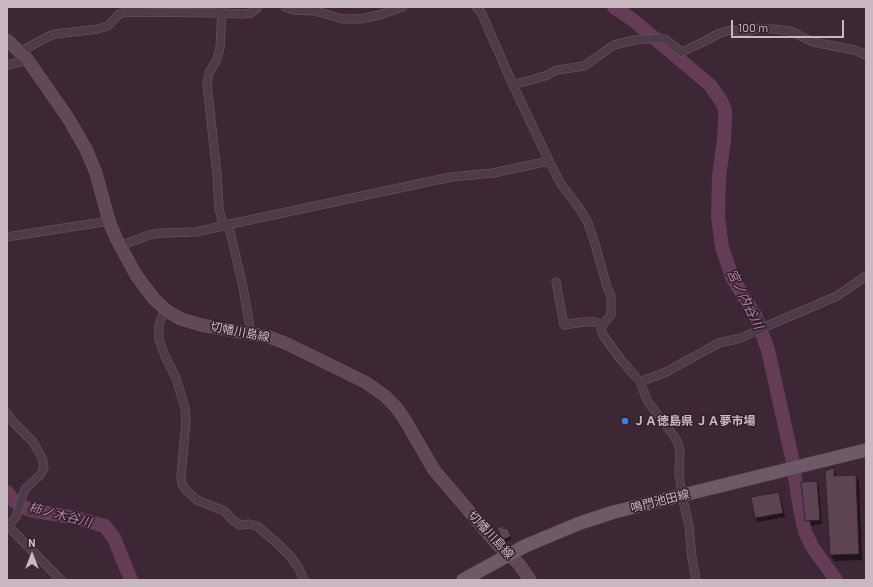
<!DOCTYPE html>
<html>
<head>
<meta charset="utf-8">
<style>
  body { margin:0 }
  #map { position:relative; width:873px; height:587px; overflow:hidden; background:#3e2735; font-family:Barlow,sans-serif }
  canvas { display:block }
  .frame { position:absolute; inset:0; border:8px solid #c9b7c1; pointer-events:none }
  .north { position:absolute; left:12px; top:535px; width:40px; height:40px; -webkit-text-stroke:3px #33202c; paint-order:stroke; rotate:0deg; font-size:11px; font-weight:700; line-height:16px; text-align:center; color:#c9b7c1 }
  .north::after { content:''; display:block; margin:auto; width:14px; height:18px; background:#c9b7c1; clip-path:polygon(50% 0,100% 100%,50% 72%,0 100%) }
  .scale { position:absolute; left:731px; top:20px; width:113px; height:18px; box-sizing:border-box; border:2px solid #c9b7c1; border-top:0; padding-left:5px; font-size:12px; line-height:14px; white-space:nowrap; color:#c9b7c1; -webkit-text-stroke:3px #33202c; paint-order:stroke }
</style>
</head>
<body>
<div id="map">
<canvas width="873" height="587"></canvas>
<div class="frame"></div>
<div class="north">N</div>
<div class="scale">100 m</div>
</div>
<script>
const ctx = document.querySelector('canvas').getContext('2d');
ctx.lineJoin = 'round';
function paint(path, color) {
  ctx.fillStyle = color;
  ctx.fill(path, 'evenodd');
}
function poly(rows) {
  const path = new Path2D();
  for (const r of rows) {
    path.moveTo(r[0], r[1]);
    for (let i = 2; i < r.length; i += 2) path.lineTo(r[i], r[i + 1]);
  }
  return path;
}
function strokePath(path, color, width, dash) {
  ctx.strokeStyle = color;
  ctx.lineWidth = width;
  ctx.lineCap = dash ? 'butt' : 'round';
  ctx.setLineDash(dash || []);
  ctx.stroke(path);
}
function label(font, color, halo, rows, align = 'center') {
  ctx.font = font + ' Barlow,"Noto Sans JP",sans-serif';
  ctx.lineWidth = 3;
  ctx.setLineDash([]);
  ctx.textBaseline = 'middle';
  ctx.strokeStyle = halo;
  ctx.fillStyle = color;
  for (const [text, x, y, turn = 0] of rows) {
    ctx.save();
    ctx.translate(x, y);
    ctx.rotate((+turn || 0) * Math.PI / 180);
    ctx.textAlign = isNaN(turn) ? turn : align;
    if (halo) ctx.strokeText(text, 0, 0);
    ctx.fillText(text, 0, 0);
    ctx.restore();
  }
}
paint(poly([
  [833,469,837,477,856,476,859,482,862,560,834,561,831,555],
  [816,482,819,486,822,524,808,526,806,521,802,483],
  [778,493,781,497,785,517,758,522,755,518],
  [499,528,504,531,506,529,512,539,506,542]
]), '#0007');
strokePath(poly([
  [614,7,633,20,710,85,721,101,725,110,725,119,724,140,719,177,718,217,722,247,732,277,756,317,768,350,792,458,800,509,805,532,813,548,836,580],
  [7,492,15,502,30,510,76,518,105,526,114,538,131,580]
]), '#643c55', 14);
const building = poly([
  [834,468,834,476,856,475,859,554,830,555,825,471,834,468],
  [817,481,820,520,805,521,801,482,817,481],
  [779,492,783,513,755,518,751,497,779,492],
  [502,526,504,529,507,528,511,536,503,540,497,528,502,526]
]);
paint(building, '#5e4353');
strokePath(building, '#35222e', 1);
const street = poly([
  [219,7,222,13,220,48,217,59,209,73,207,84,217,174,219,209,222,220,230,231,243,287,251,333],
  [285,7,294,10,315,11,343,19,360,19,379,15,396,9,403,7],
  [476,7,481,12,513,85,549,161,561,184,580,209,588,223,595,244,607,287,611,296,611,315,603,324,601,329,603,335,621,360,636,377],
  [20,52,47,37,55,34,98,29,108,26,119,14,126,12,222,13,243,14,251,13,258,7],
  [7,65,20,62,27,59],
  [513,85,545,76,557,70,584,66,614,45,635,40,661,38,665,39,682,52,701,43,720,33,731,30,746,32,756,29,774,29,790,31,813,42,854,50,866,55],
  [7,237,109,221],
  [120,246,149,235,162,233,196,232,226,225,451,177,493,173,549,161],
  [556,282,564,325,583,322,595,322,603,324],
  [167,311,162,316,159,325,159,340,165,356,176,378,185,408,186,421,181,477,182,484,186,490,197,500,224,511,233,520,240,525,249,524,257,526,277,543,290,556,298,567,304,580],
  [7,413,13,422,33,442,42,458,44,468,40,475,25,489,16,517,8,526],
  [7,525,61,580],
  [696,580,692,558,689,526,682,496,679,473,680,450,677,441,669,429,648,402,640,382,666,372,719,343,741,338,767,326,837,296,866,276]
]);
const secondary = poly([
  [7,40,27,59,41,79,68,118,86,149,96,173,109,221,116,238,136,275,154,299,167,311,181,319,201,325,269,337,285,343,314,357,365,382,385,396,396,407,405,420,434,470,498,545,519,564,530,580]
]);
const primary = poly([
  [463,580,525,546,580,523,614,512,866,450]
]);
strokePath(street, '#6c5964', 9);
strokePath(secondary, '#6c5964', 13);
strokePath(primary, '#574450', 14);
strokePath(street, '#4e3b47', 8);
strokePath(secondary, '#614957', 12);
strokePath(primary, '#6e5966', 13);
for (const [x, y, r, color] of [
  [625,421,4,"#3f7fe0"]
]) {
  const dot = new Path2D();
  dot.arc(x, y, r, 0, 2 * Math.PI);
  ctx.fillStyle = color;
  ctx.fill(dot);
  strokePath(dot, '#33202c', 1.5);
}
label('12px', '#c9b7c1', '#33202c', [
  ["切幡川島線",240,332,11],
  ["鳴門池田線",660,501,-14],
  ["切幡川島線",491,535,47]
]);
label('bold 12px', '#c9b7c1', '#33202c', [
  ["ＪＡ徳島県 ＪＡ夢市場",633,421]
], 'left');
label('italic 13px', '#ae819d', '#33202c', [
  ["宮ノ内谷川",745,299,64],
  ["柿ノ木谷川",60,515,14]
]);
</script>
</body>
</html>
